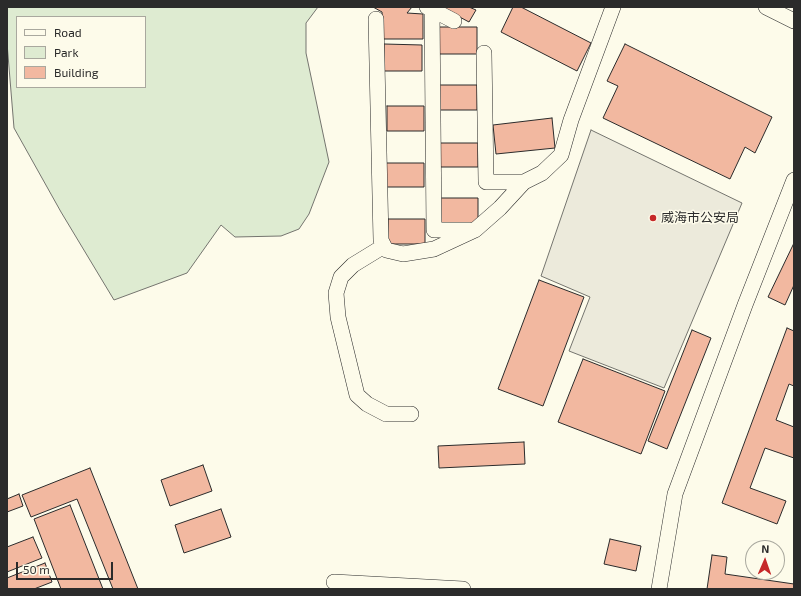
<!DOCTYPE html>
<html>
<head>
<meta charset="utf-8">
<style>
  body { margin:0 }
  #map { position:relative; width:801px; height:596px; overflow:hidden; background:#fdfbea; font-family:"Exo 2",sans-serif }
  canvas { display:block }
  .frame { position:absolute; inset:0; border:8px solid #2b2b2b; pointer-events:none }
  .legend { position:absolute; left:16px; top:16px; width:130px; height:72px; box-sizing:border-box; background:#fdfbea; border:1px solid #a9a89e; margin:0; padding:5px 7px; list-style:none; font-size:12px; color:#2b2b2b }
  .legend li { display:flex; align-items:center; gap:8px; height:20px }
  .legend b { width:20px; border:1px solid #a9a89e }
  .north { position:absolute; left:745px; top:540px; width:40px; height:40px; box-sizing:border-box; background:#fdfbea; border:1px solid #a9a89e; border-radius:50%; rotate:2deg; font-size:11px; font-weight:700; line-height:16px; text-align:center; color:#2b2b2b }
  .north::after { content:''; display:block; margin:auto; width:14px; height:18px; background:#c62828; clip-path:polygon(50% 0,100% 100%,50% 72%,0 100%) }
  .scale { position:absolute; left:16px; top:562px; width:97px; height:18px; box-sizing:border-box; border:2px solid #2b2b2b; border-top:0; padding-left:5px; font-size:12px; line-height:14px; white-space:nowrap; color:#2b2b2b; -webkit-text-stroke:3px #fdfbea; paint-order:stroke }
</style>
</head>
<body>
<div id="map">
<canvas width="801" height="596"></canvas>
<div class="frame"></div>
<ul class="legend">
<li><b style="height:5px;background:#fdfbea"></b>Road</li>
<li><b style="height:11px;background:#deebd1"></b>Park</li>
<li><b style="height:11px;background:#f2b8a0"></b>Building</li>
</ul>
<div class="north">N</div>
<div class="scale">50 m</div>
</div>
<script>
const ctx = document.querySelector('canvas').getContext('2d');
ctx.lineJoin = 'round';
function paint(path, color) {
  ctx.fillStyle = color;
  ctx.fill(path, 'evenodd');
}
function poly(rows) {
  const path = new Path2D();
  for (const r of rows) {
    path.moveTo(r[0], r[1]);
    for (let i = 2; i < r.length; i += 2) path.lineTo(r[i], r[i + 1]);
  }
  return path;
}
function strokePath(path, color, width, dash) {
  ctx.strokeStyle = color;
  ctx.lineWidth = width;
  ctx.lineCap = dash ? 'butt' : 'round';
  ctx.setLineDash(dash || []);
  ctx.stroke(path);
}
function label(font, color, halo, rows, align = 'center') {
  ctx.font = font + ' "Exo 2","Noto Sans SC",sans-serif';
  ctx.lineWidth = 3;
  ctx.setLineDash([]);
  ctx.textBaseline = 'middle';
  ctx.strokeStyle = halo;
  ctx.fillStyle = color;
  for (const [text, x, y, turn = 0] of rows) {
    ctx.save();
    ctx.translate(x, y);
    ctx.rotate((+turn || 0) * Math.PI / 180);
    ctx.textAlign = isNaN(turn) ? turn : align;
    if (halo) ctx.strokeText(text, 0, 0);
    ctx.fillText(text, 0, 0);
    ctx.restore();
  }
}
const green = poly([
  [7,7,318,7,306,23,306,53,329,162,309,214,299,229,281,236,235,237,221,225,187,273,114,300,61,212,14,128,7,43,7,7],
  [17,17,145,17,145,87,17,87,17,17]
]);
paint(green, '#deebd1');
strokePath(green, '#74746e', 1);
const parking = poly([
  [591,130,742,203,664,388,569,351,590,297,541,276,591,130]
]);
paint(parking, '#eceadb');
strokePath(parking, '#74746e', 1);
const building = poly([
  [373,7,412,7,407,13,423,14,423,39,383,39,382,12,373,7],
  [441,7,469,7,476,10,469,22,441,7],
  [513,7,521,7,591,43,577,71,501,32,513,7],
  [438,27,477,27,477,54,438,54,438,27],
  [384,44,422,45,422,71,384,71,384,44],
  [625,44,772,117,755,153,745,147,730,179,603,118,618,86,607,81,625,44],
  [439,85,477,85,477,110,439,110,439,85],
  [387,106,424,106,424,131,387,131,387,106],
  [552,118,555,148,496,154,493,125,552,118],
  [440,143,478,143,478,167,440,167,440,143],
  [386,163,424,163,424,187,386,187,386,163],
  [440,198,478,198,478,224,440,224,440,198],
  [388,219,425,219,425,244,388,244,388,219],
  [794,243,794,285,785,305,768,297,794,243],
  [539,280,584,297,543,406,498,389,539,280],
  [787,328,794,331,794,386,789,384,776,420,794,427,794,458,765,448,750,488,786,501,777,524,722,503,787,328],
  [692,330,711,338,667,449,648,441,692,330],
  [583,359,665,391,641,454,558,422,583,359],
  [524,442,525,464,439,468,438,446,524,442],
  [203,465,212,491,170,506,161,480,203,465],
  [90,468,138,589,113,589,77,499,31,517,22,495,90,468],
  [19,494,23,506,7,512,7,499,19,494],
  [70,505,103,589,61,589,34,519,70,505],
  [221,509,231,537,184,553,175,525,221,509],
  [33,537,42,558,7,572,7,547,33,537],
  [610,539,641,546,636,571,604,564,610,539],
  [712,555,727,557,725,574,794,584,794,589,707,589,712,555],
  [45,563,52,582,34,589,7,589,7,578,45,563]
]);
paint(building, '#f2b8a0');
strokePath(building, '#2b2b2b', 1);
const minor = poly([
  [427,7,454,21],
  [766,7,794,21],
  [432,9,434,230,470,230],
  [376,19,381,240,386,250,403,254,434,249,475,230,500,208,524,182,542,173,561,155,571,120,613,7],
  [484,53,486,182,524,182],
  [384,246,353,265,341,277,336,293,338,317,357,395,367,404,386,414,411,414],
  [334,582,463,589],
  [659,589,675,494,745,305,794,180]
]);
strokePath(minor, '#2b2b2b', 16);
strokePath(minor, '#fdfbea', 15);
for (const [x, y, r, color] of [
  [653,218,4,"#c62828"]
]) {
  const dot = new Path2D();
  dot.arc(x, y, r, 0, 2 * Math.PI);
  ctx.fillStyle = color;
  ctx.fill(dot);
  strokePath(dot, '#fdfbea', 1.5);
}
label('13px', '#2b2b2b', '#fdfbea', [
  ["威海市公安局",661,218]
], 'left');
</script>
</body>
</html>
